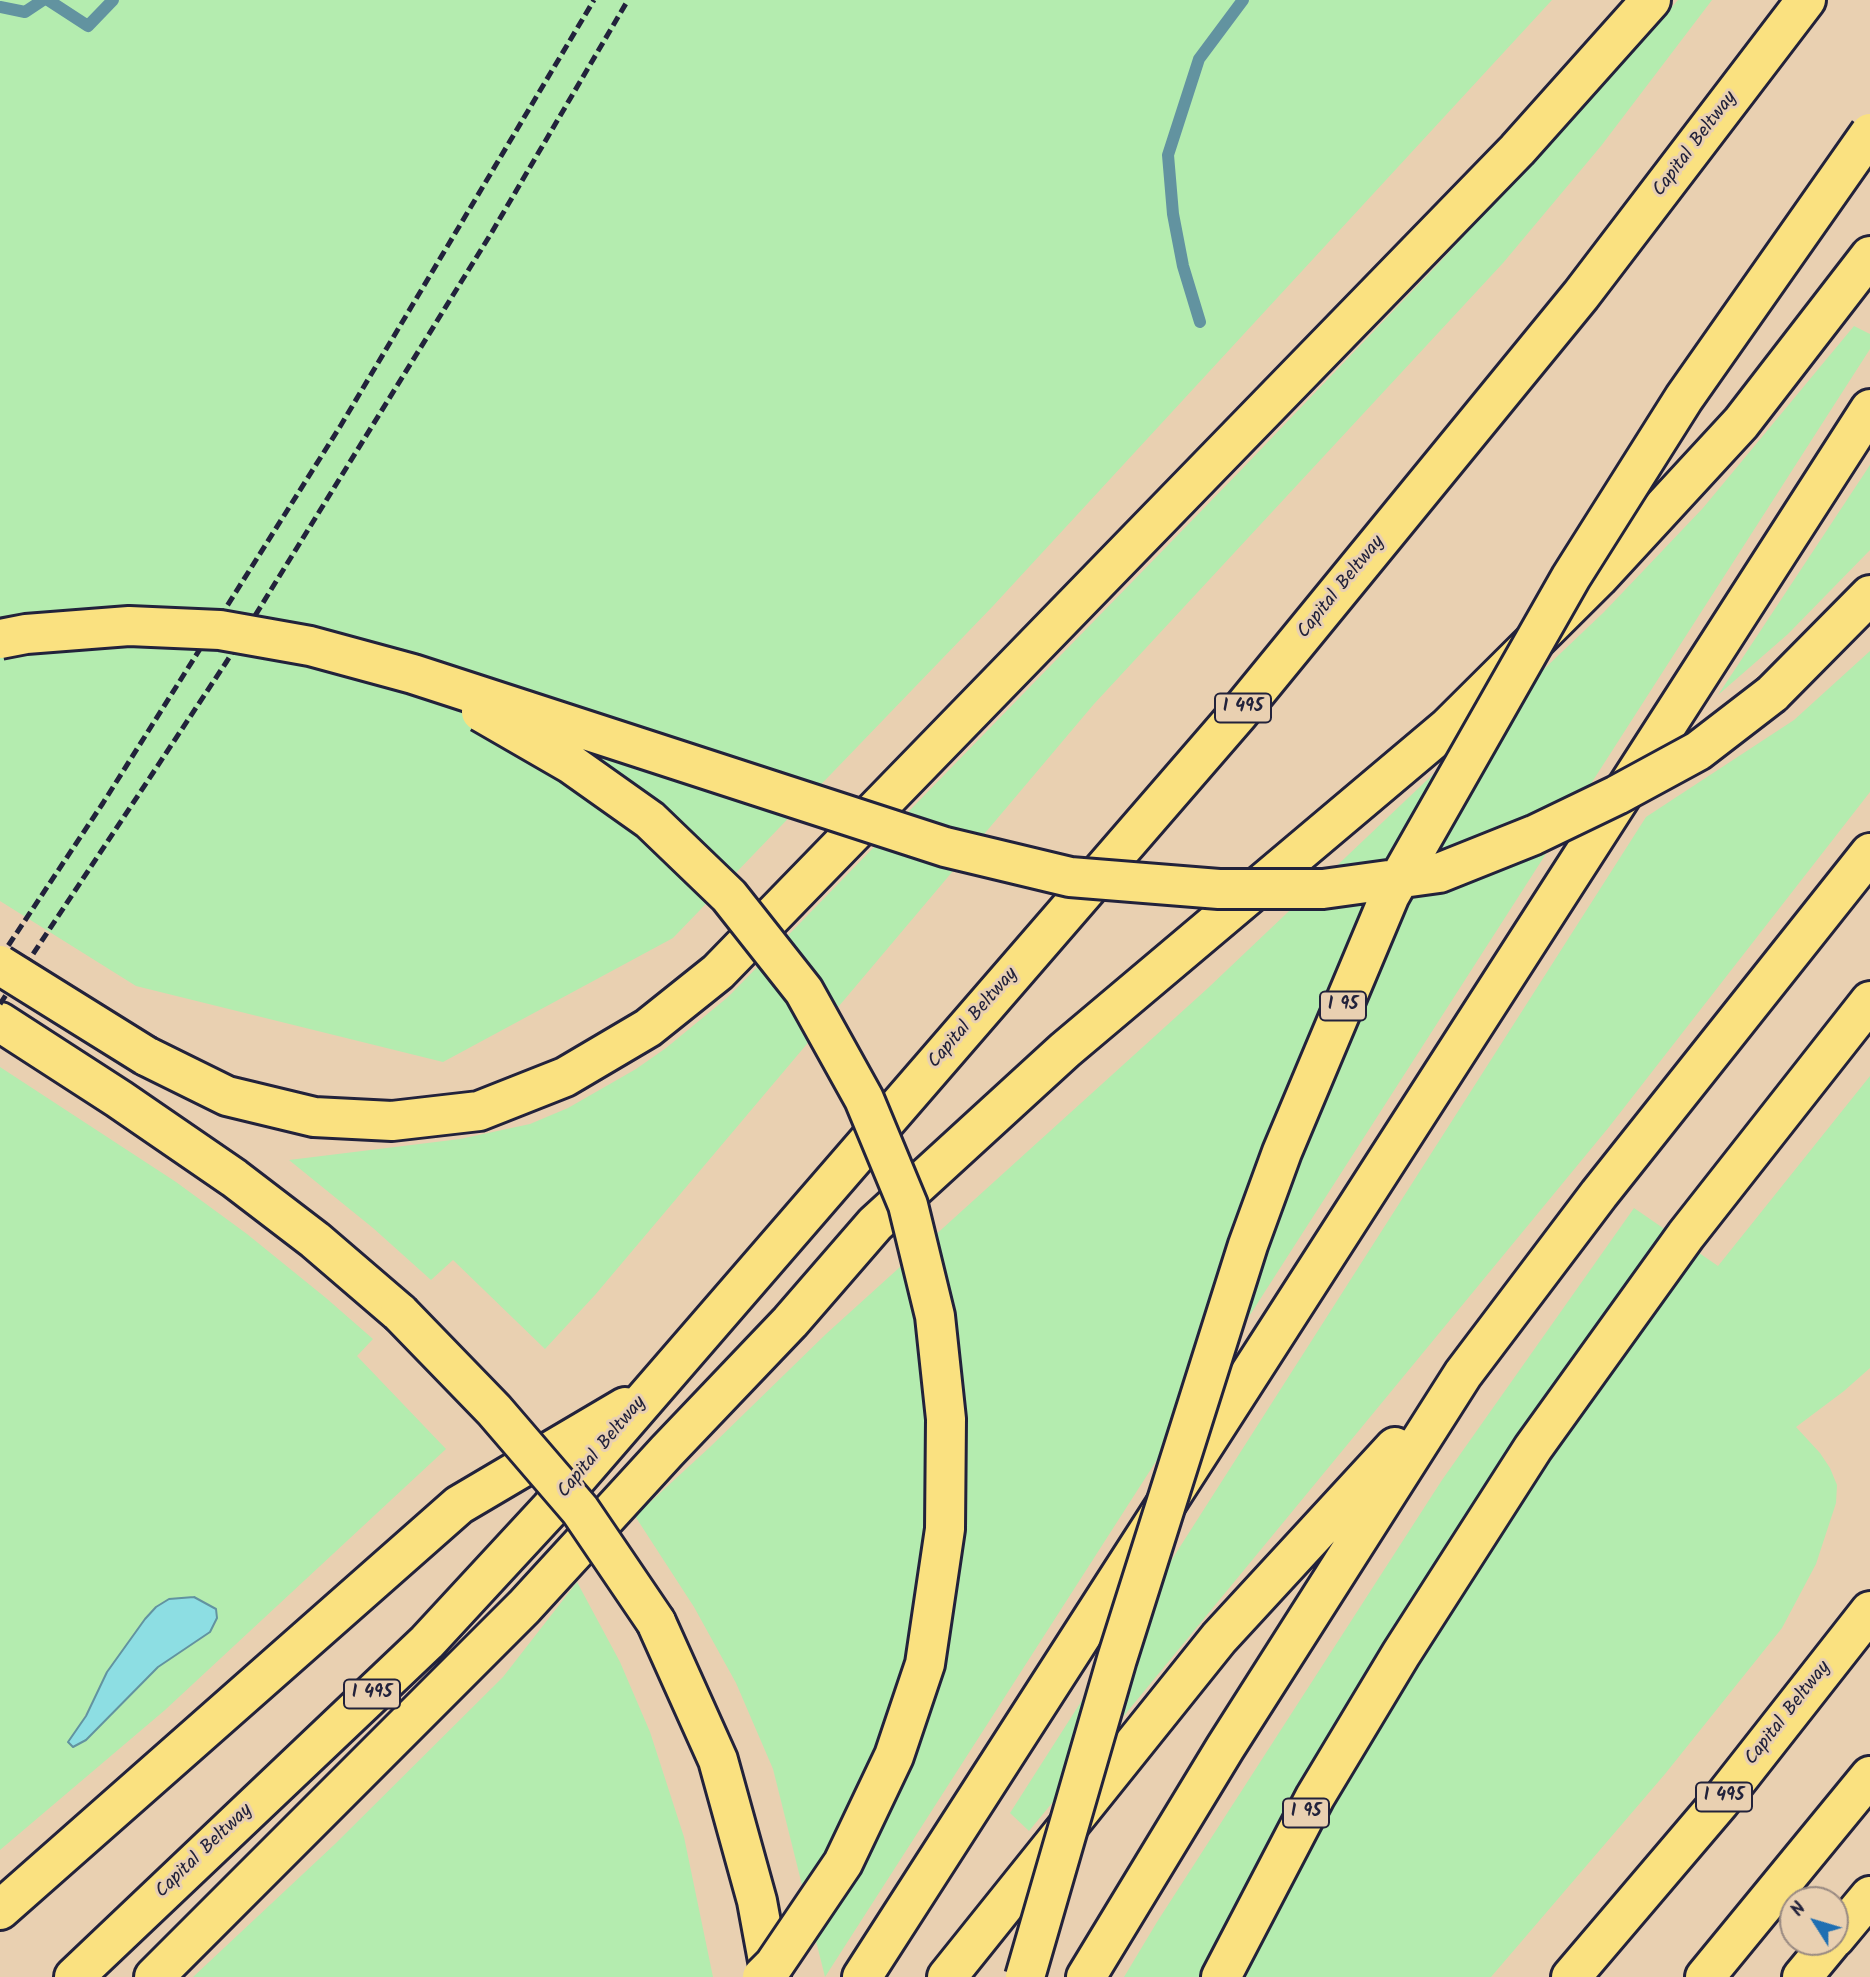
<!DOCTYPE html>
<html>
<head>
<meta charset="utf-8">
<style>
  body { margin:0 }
  #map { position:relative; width:1870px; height:1977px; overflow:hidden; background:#e9d0b1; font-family:Kalam,sans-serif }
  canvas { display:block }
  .north { position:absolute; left:1779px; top:1886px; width:70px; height:70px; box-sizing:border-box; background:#e9d0b1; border:2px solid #998a82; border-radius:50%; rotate:307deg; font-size:19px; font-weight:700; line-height:28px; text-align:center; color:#22223b }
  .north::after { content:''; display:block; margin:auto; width:24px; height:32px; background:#1f6fb2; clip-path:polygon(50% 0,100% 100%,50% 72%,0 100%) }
</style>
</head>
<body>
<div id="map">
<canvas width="1870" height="1977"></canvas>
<div class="north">N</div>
</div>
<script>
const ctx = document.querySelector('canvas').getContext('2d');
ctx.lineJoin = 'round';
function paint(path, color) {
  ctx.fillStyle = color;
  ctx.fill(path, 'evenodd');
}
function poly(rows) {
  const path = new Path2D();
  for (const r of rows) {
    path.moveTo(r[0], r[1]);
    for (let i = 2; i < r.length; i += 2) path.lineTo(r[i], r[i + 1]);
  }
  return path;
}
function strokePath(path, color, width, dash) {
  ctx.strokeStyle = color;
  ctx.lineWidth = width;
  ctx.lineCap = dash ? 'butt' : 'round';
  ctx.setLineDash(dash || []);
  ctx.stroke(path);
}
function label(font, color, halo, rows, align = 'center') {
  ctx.font = font + ' Kalam,sans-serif';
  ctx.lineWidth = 6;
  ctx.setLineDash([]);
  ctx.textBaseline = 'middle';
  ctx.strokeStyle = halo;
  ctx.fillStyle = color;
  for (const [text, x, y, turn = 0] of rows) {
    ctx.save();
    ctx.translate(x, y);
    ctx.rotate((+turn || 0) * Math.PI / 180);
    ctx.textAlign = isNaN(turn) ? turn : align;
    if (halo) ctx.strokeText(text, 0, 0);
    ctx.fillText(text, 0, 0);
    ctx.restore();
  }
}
paint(poly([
  [0,0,1552,0,993,606,673,938,443,1062,136,986,0,901],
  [1678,0,1712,0,1601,146,1503,263,1094,704,595,1295,545,1349,453,1260,431,1280,373,1228,289,1160,460,1139,530,1124,568,1108,636,1069,666,1048,728,997,1242,469,1437,265,1597,92],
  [1854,326,1870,334,1870,349,825,1977,773,1769,736,1683,694,1607,635,1516,710,1447,826,1334,1208,988,1604,612,1703,508],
  [1870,465,1870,550,1788,634,1718,695],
  [1870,651,1870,792,1609,1127,1029,1831,1010,1813,1646,817,1794,720],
  [0,1067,176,1182,247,1234,326,1298,373,1339,357,1356,446,1449,165,1710,0,1850],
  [169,1599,201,1600,216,1609,215,1625,204,1637,158,1667,86,1740,78,1729,108,1672,145,1619,156,1607],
  [1870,1076,1870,1368,1844,1391,1796,1427,1820,1453,1830,1468,1837,1485,1836,1503,1816,1564,1782,1628,1665,1774,1491,1977,1124,1977,1157,1922,1442,1480,1634,1208,1718,1266],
  [577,1582,620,1662,650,1732,684,1837,713,1977,193,1977,335,1844,503,1677]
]), '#b4ecaf');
const water = poly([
  [194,1597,216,1609,217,1618,210,1632,158,1667,86,1740,73,1747,68,1742,86,1716,107,1672,145,1619,156,1607,169,1599,194,1597]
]);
paint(water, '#8ddee3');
strokePath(water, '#6293a0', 2);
strokePath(poly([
  [48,0,88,26,113,0],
  [0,7,25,12,43,0],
  [1200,322,1183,266,1173,214,1168,155,1199,59,1243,0]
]), '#6293a0', 12);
const highway = poly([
  [1772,694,1870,595],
  [0,1022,119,1099,234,1178,315,1240,400,1313],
  [146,1056,227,1096,314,1117,392,1121,479,1111,565,1077,648,1028,718,972,1517,150,1651,0],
  [656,1622,718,1760,757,1901,771,1977],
  [0,1910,459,1505,625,1407],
  [1835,1938,1870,1896],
  [74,1977,427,1642,550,1509,1239,713,1581,295,1806,0],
  [154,1977,524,1607,667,1451,790,1322,875,1224,1065,1050,1448,727,1598,578,1741,423,1870,256],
  [862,1977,1870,409],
  [947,1977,1219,1638,1395,1447],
  [1086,1977,1225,1748,1463,1374,1599,1194,1870,853],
  [1221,1977,1315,1797,1401,1654,1533,1448,1686,1235,1870,1001],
  [1571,1977,1720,1802,1870,1611],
  [1705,1977,1870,1776],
  [1802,1977,1831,1942]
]);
strokePath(highway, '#22223b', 44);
strokePath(highway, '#fae180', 38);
strokePath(poly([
  [0,958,103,803,341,425,594,0],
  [0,1004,227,661,492,232,628,0]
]), '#22223b', 5, [10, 5]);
const highwayBridge = poly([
  [0,639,26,634,129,626,220,630,310,646,413,674,945,847,1070,877,1219,889,1323,889,1439,873,1534,835,1617,795,1698,751,1772,694],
  [481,712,571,764,650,820,729,896,804,991,864,1099,908,1205,935,1316,946,1419,945,1529,925,1664,894,1756,843,1863,774,1965,762,1977],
  [0,965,146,1056],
  [400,1313,494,1410,580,1510,656,1622],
  [1025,1977,1117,1659,1248,1245,1282,1152,1390,895,1571,577,1684,398,1870,133]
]);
strokePath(highwayBridge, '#22223b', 44, []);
strokePath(highwayBridge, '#fae180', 38);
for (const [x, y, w] of [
  [1243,708,56],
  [1343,1006,46],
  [372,1694,56],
  [1724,1797,56],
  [1306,1813,46]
]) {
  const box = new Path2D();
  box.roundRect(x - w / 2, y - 14.5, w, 29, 5);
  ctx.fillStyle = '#e9d0b1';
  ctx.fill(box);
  strokePath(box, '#22223b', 2);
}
label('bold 18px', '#22223b', null, [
  ["I 495",1243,708],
  ["I 95",1343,1006],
  ["I 495",372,1694],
  ["I 495",1724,1797],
  ["I 95",1306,1813]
]);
label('19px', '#22223b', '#e9d0b1', [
  ["Capital Beltway",1696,145,-53],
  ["Capital Beltway",1342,588,-51],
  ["Capital Beltway",974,1019,-49],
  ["Capital Beltway",603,1448,-50],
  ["Capital Beltway",1789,1714,-52],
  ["Capital Beltway",205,1852,-44]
]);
</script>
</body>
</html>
